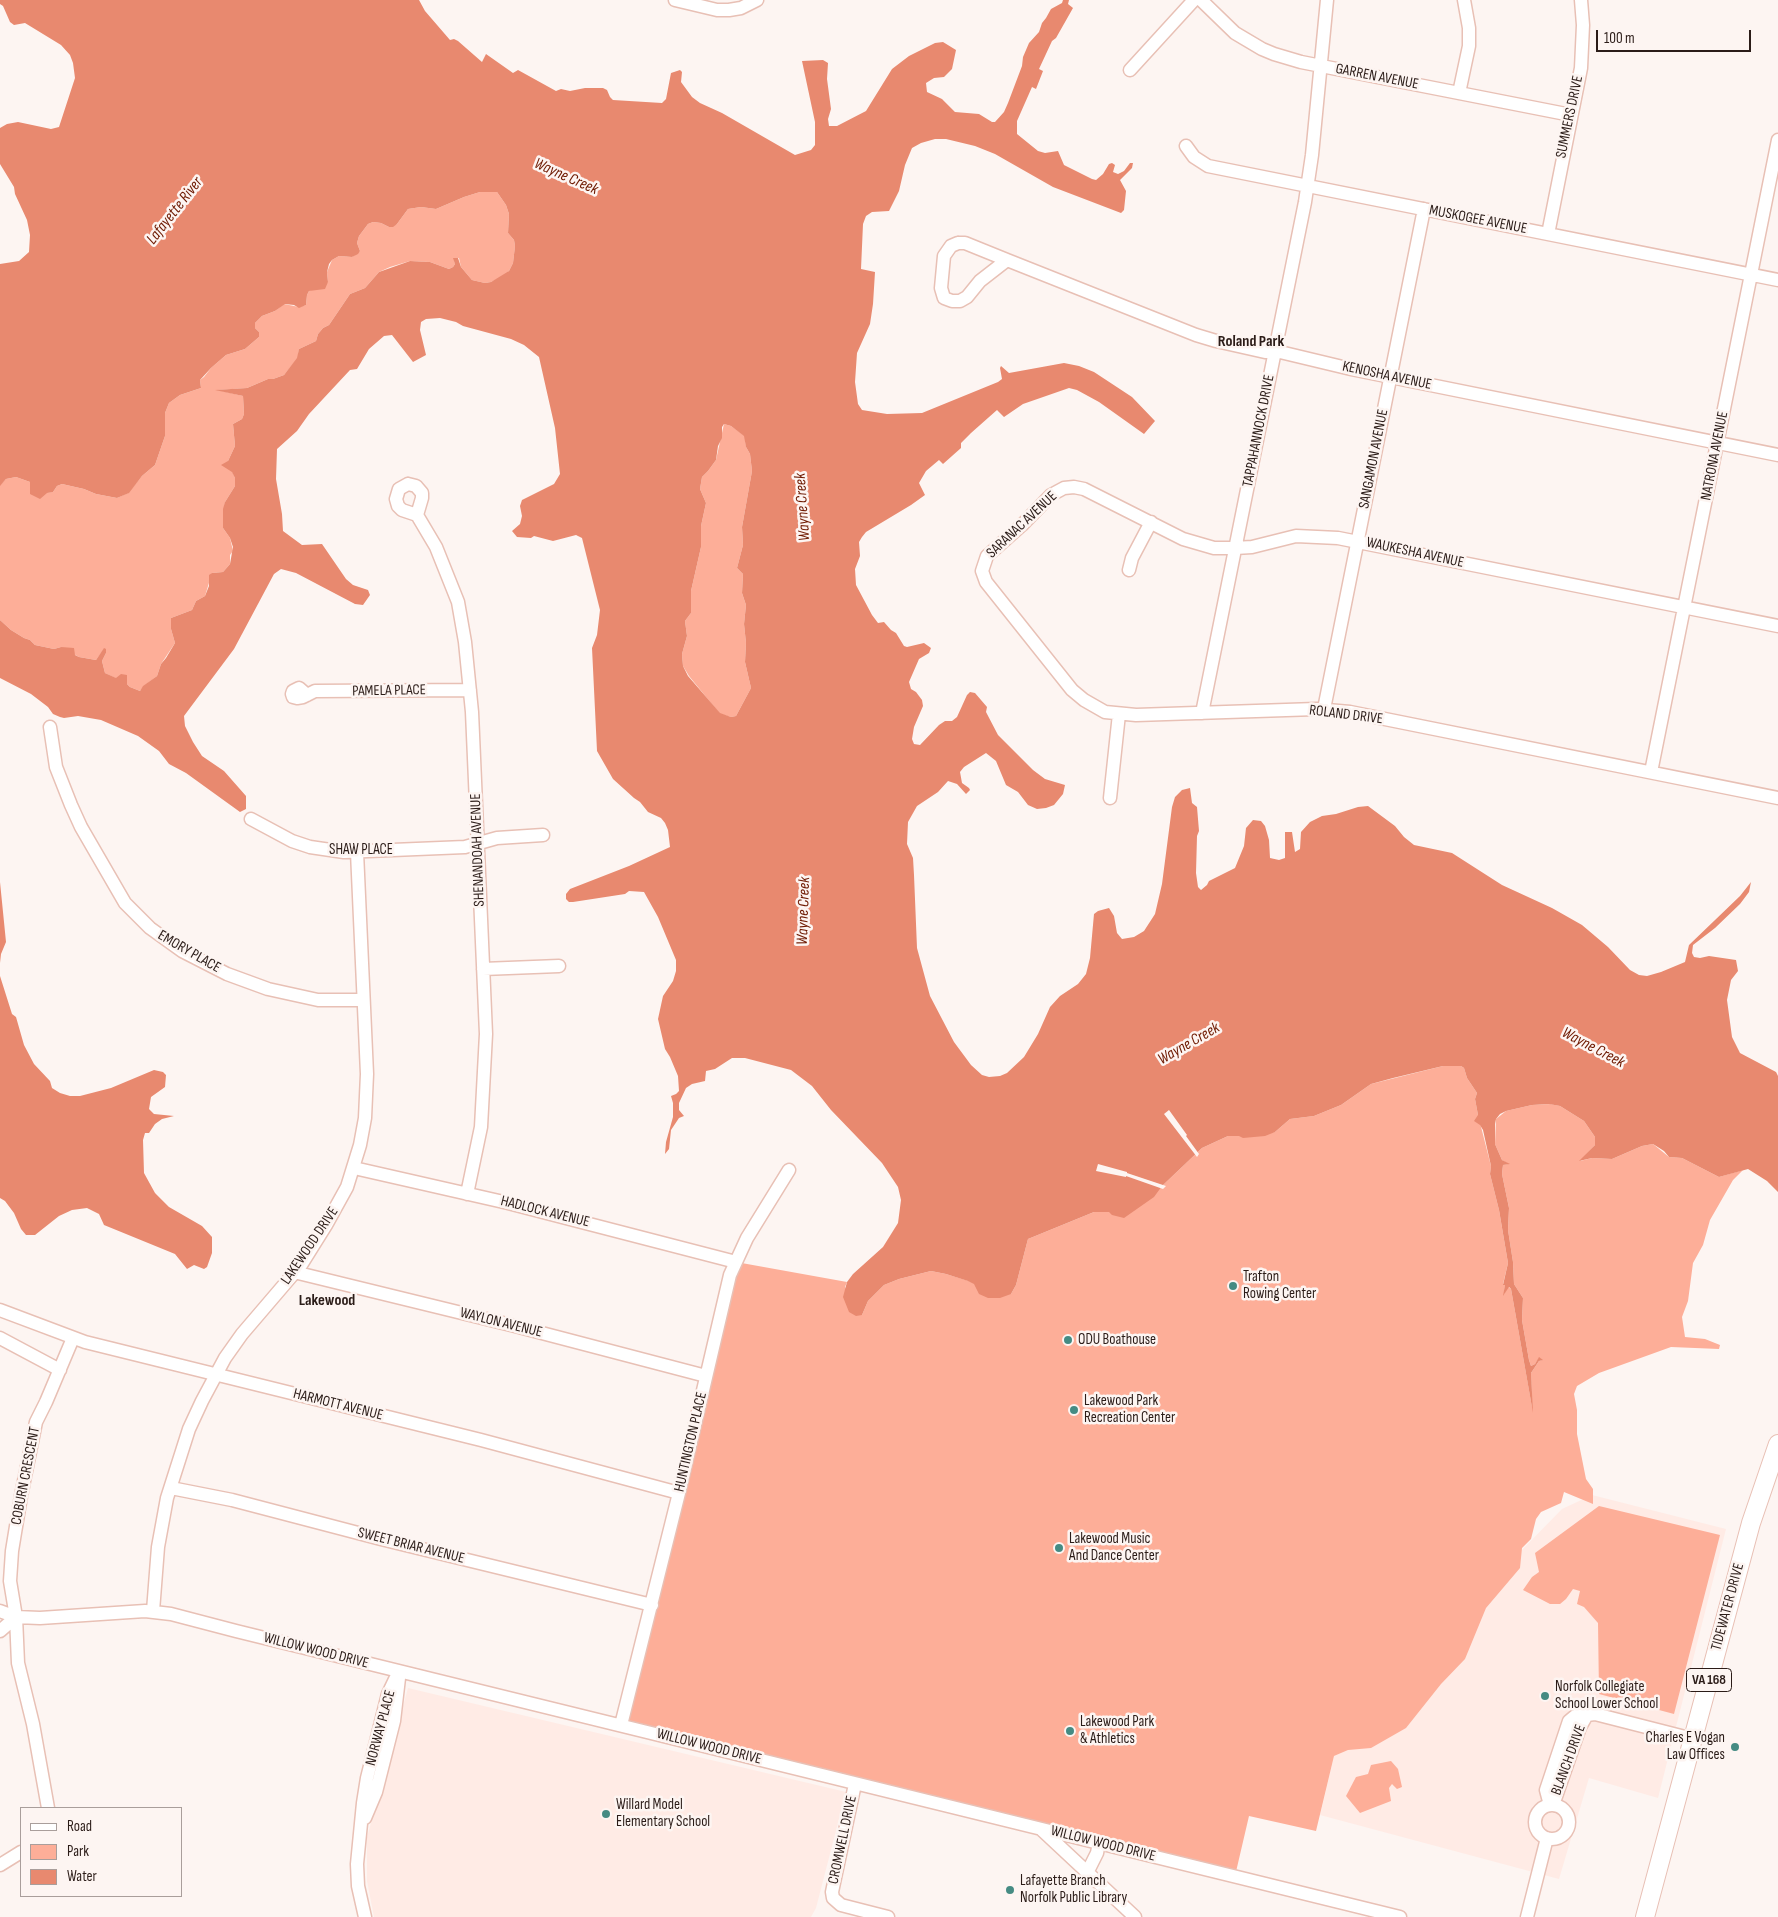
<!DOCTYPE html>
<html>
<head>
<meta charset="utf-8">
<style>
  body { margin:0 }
  #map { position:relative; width:1778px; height:1917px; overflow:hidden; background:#fdf5f2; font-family:"Sofia Sans Condensed",sans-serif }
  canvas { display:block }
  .legend { position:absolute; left:20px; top:1807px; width:162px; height:90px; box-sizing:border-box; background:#fdf5f2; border:1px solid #a99e9b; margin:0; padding:6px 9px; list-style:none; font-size:15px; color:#2b1c18 }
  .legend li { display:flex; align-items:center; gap:10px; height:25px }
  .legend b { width:25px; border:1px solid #a99e9b }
  .scale { position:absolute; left:1596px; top:30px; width:155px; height:22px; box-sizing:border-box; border:2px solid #2b1c18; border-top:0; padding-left:6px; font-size:15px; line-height:18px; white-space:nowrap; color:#2b1c18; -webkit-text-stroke:4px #fdf5f2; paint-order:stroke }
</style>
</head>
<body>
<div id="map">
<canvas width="1778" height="1917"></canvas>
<ul class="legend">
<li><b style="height:6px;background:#fff"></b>Road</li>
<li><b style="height:14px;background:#fdae98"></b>Park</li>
<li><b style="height:14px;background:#e8896f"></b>Water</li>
</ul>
<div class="scale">100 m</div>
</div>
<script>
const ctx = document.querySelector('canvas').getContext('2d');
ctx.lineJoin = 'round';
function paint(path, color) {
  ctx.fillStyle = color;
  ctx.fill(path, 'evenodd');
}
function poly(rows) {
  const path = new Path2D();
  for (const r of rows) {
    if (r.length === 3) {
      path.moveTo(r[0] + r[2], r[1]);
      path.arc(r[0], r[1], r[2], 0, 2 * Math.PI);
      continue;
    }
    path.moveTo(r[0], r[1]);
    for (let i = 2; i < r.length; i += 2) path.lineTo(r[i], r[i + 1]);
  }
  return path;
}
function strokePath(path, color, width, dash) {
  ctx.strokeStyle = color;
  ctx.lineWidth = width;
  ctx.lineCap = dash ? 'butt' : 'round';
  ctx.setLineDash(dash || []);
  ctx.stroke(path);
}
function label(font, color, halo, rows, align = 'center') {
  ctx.font = font + ' "Sofia Sans Condensed",sans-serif';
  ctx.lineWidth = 5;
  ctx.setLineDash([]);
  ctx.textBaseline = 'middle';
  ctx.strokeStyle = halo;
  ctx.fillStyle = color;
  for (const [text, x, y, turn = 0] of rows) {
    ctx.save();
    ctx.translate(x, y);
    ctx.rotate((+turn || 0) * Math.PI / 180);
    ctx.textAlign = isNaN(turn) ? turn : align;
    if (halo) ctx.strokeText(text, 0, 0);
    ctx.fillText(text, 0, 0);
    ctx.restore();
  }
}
paint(poly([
  [1592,1495,1726,1529,1658,1798,1589,1778,1559,1879,1320,1815,1334,1756,1375,1737,1517,1555,1562,1509],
  [408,1688,846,1792,816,1908,811,1917,374,1917,367,1881,367,1837]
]), '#ffebe5');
paint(poly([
  [480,192,497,192,506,205,509,214,508,233,514,240,515,246,513,263,509,271,504,276,491,282,485,283,472,280,461,267,459,258,454,258,455,264,453,267,449,269,430,262,410,261,390,267,379,272,365,288,350,294,329,325,323,328,318,334,316,341,299,349,298,358,284,375,273,379,268,379,247,388,218,390,243,396,244,414,242,419,233,424,235,446,228,461,235,478,235,486,225,502,223,528,230,538,233,551,230,555,230,564,223,572,212,573,205,596,196,601,192,610,171,618,171,629,175,643,161,664,157,676,144,686,140,691,130,687,127,684,105,673,102,661,106,653,106,649,104,649,96,660,79,657,61,647,54,649,35,645,30,640,24,638,11,630,0,620,0,485,6,479,16,477,30,482,30,494,53,492,57,486,62,484,84,489,96,494,117,498,128,493,142,476,155,465,165,436,165,413,169,403,180,395,201,388,200,380,204,377,211,368,226,355,245,349,259,337,259,332,255,328,255,323,262,316,275,311,284,304,299,307,306,305,307,295,309,291,328,282,327,272,332,260,339,256,352,257,360,251,357,243,359,236,368,224,373,222,381,223,389,227,397,224,408,209,421,207,436,209,464,197],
  [724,424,731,426,745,436,746,447,750,454,752,471,742,527,743,545,737,568,743,574,742,593,746,605,744,624,746,643,745,662,751,688,736,716,731,717,720,714,689,676,683,666,682,654,687,636,685,621,691,613,691,591,701,547,701,526,706,503,700,489,702,477,708,471,716,460],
  [1443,1066,1461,1066,1464,1068,1467,1078,1477,1093,1475,1099,1478,1115,1491,1166,1490,1174,1499,1210,1508,1263,1503,1284,1505,1285,1504,1294,1508,1287,1511,1289,1532,1407,1531,1373,1539,1361,1542,1360,1539,1358,1535,1364,1531,1366,1529,1360,1522,1320,1523,1298,1514,1284,1513,1262,1508,1230,1509,1208,1502,1174,1503,1165,1508,1164,1502,1160,1495,1144,1496,1119,1506,1111,1532,1105,1550,1104,1560,1106,1584,1121,1595,1137,1595,1145,1580,1161,1592,1158,1612,1159,1642,1146,1653,1144,1669,1157,1682,1158,1719,1177,1743,1170,1733,1180,1710,1220,1703,1245,1693,1263,1688,1301,1682,1317,1685,1337,1705,1339,1720,1345,1719,1349,1671,1347,1599,1373,1577,1386,1574,1394,1577,1410,1577,1434,1586,1479,1593,1489,1593,1504,1564,1492,1561,1503,1541,1512,1536,1519,1531,1539,1522,1548,1520,1568,1486,1608,1465,1659,1441,1684,1406,1728,1371,1748,1348,1750,1334,1756,1316,1831,1249,1816,1235,1876,621,1725,736,1262,847,1282,845,1287,862,1315,868,1301,884,1285,899,1279,931,1271,946,1274,1011,1294,1016,1285,1028,1239,1094,1212,1109,1212,1162,1186,1202,1148,1228,1136,1275,1132,1290,1119,1314,1116,1341,1105,1371,1084],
  [1599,1506,1720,1535,1674,1714,1599,1694,1598,1623,1584,1607,1577,1604,1580,1591,1573,1589,1566,1599,1560,1604,1550,1604,1523,1590,1532,1577,1539,1572,1535,1553],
  [1391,1761,1398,1769,1402,1787,1397,1789,1392,1784,1389,1788,1391,1801,1360,1813,1346,1796,1356,1777,1368,1774,1371,1765]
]), '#fdae98');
paint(poly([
  [0,0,419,0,425,11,450,40,454,39,458,41,482,62,486,54,513,73,518,70,556,91,561,89,570,91,585,88,603,88,607,90,610,97,613,100,662,103,666,99,671,73,680,70,682,72,681,82,692,97,700,103,722,113,795,155,811,150,815,145,815,122,802,61,823,60,828,63,827,79,831,109,828,119,829,126,837,126,866,111,892,69,909,56,935,43,943,42,956,50,952,69,944,77,934,78,926,83,927,92,942,99,955,112,979,114,992,122,995,122,1004,112,1008,103,1022,66,1023,57,1029,43,1039,32,1042,23,1046,18,1051,9,1062,3,1063,0,1069,0,1068,4,1073,8,1056,38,1052,41,1039,69,1043,71,1036,89,1032,87,1017,121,1017,134,1038,151,1045,153,1058,151,1064,165,1092,179,1096,180,1103,174,1109,164,1112,163,1115,165,1113,172,1118,174,1124,171,1130,163,1133,163,1132,168,1120,180,1126,191,1124,210,1121,213,1053,187,995,154,975,146,946,139,935,139,921,143,912,148,905,165,899,191,889,211,872,212,866,216,863,224,861,269,875,272,873,304,870,324,857,353,855,382,858,404,862,410,887,414,922,413,998,382,1002,379,1000,368,1001,366,1009,373,1064,363,1079,366,1094,372,1132,397,1155,421,1144,434,1099,402,1077,390,1069,388,1023,404,1004,417,997,410,971,433,961,443,961,448,943,464,939,460,926,471,919,483,925,495,911,505,866,532,862,537,859,542,860,556,855,569,856,585,872,615,878,623,884,622,891,630,896,633,904,646,907,647,924,643,931,648,929,653,919,659,909,682,911,689,916,692,922,700,923,706,914,727,912,739,914,744,920,745,939,725,945,721,952,721,957,717,967,695,970,692,975,693,987,707,986,712,998,735,1033,770,1045,779,1065,785,1063,794,1054,805,1046,808,1037,809,1028,805,1018,792,1006,785,996,761,986,753,964,767,960,772,962,783,969,788,970,790,966,794,957,784,948,781,938,792,917,806,908,822,907,844,913,858,914,875,917,948,930,996,954,1042,971,1065,982,1075,989,1077,1000,1076,1007,1073,1024,1057,1038,1034,1050,1007,1060,996,1078,984,1086,974,1090,958,1094,914,1098,911,1109,908,1114,916,1117,933,1122,939,1134,937,1144,931,1155,914,1162,884,1172,807,1175,797,1182,790,1190,788,1192,803,1197,807,1199,831,1197,836,1196,873,1198,887,1201,890,1207,885,1209,881,1235,868,1244,846,1246,828,1253,820,1261,821,1265,826,1269,840,1270,858,1279,860,1285,858,1285,832,1292,832,1295,852,1300,849,1301,832,1310,822,1322,816,1336,814,1358,807,1368,806,1395,826,1404,837,1414,845,1452,853,1502,885,1552,908,1582,925,1608,947,1630,970,1639,975,1647,976,1661,972,1685,962,1689,945,1740,896,1751,882,1749,892,1740,904,1715,928,1693,945,1692,953,1694,957,1700,958,1709,956,1736,960,1738,971,1731,980,1727,1000,1732,1037,1740,1053,1776,1072,1778,1076,1778,1192,1767,1181,1748,1169,1719,1177,1682,1158,1669,1157,1664,1151,1653,1144,1642,1146,1612,1159,1592,1158,1579,1161,1595,1145,1595,1137,1584,1121,1560,1106,1549,1104,1532,1105,1506,1111,1500,1114,1496,1119,1495,1124,1495,1144,1502,1160,1510,1164,1503,1165,1502,1174,1509,1208,1508,1230,1513,1262,1514,1284,1523,1298,1522,1320,1529,1360,1531,1366,1535,1364,1539,1357,1543,1360,1539,1361,1531,1373,1533,1413,1511,1289,1509,1287,1503,1296,1505,1285,1503,1285,1508,1263,1499,1210,1490,1174,1491,1166,1483,1130,1480,1125,1474,1121,1478,1115,1475,1099,1477,1093,1467,1078,1464,1068,1461,1066,1443,1066,1393,1078,1371,1084,1341,1105,1314,1116,1290,1119,1275,1132,1265,1136,1243,1138,1239,1136,1228,1136,1202,1148,1162,1186,1154,1197,1124,1218,1112,1215,1109,1212,1094,1212,1028,1239,1016,1285,1011,1294,1000,1298,988,1298,979,1294,974,1284,968,1281,946,1274,931,1271,899,1279,884,1285,868,1301,862,1315,856,1316,849,1312,843,1297,847,1282,853,1274,883,1247,898,1223,901,1200,898,1187,882,1163,831,1110,812,1086,791,1070,745,1058,732,1058,715,1069,706,1071,705,1081,692,1084,686,1088,679,1103,679,1110,684,1116,679,1118,671,1130,669,1149,665,1154,666,1142,673,1117,673,1103,671,1096,676,1094,679,1091,678,1076,670,1057,665,1049,658,1019,663,996,673,981,676,971,676,960,658,917,644,892,629,891,625,894,573,902,569,902,566,899,566,894,570,889,629,866,670,847,668,830,665,823,661,818,648,812,640,802,634,798,613,779,597,751,592,648,597,635,600,610,582,538,576,535,553,541,534,536,531,538,517,537,512,531,520,524,522,516,520,506,522,500,554,484,560,474,555,428,539,357,524,345,511,339,463,326,456,322,440,318,426,319,421,322,420,330,426,355,413,362,392,335,384,336,369,349,357,369,350,370,309,414,297,431,277,449,276,479,282,514,283,531,302,545,322,544,346,579,353,585,368,590,370,595,363,605,355,604,296,573,281,569,274,574,234,649,184,716,185,726,193,742,202,756,224,771,246,796,246,809,240,812,186,773,169,764,159,751,138,736,101,720,78,716,64,718,60,717,53,714,48,707,31,694,0,678,0,620,11,630,24,638,30,640,35,645,54,649,61,647,74,648,75,655,79,657,96,660,104,648,106,649,106,653,102,661,105,673,116,678,121,674,127,675,127,684,130,687,140,691,143,686,157,676,161,664,166,658,175,643,171,629,171,618,192,610,196,601,205,596,209,586,209,575,212,573,223,572,230,564,233,547,230,538,223,528,223,509,225,502,235,486,235,478,232,472,221,465,228,461,235,446,233,424,242,419,244,414,243,396,215,390,247,388,268,379,273,379,284,375,297,358,299,349,316,341,318,334,323,328,329,325,350,294,365,288,379,272,410,261,430,262,449,269,453,267,455,264,453,258,458,258,461,267,472,280,485,283,491,282,509,271,513,263,515,246,514,240,508,233,509,214,506,205,497,192,480,192,464,197,436,209,421,207,408,209,397,224,393,227,389,227,381,223,373,222,368,224,359,236,357,243,360,251,358,254,352,257,339,256,332,260,329,264,327,272,328,282,325,289,309,291,307,295,306,305,299,308,294,305,285,304,275,311,262,316,255,323,255,328,259,332,259,337,245,349,226,355,211,368,200,380,201,388,180,395,169,403,165,413,165,436,155,465,142,476,129,493,117,498,96,494,84,489,62,484,57,486,53,492,47,493,40,499,30,494,30,482,16,477,6,479,0,486,0,264,19,261,29,252,30,235,27,220,15,194,14,187,0,164,0,128,7,124,18,122,51,129,59,127,75,78,73,63,70,55,61,45,25,23,14,25,10,22,3,6,0,4],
  [724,424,731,426,744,436,746,447,750,454,752,471,742,527,743,545,737,568,743,574,742,593,746,605,744,624,746,643,745,662,751,688,736,716,731,717,720,713,688,676,683,666,682,654,687,636,685,621,691,613,691,591,701,547,701,526,706,503,700,489,702,477,708,471,716,460,718,446,722,438,722,427],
  [0,882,6,942,1,954,0,963],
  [0,976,12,1014,16,1017,24,1045,34,1064,50,1081,52,1088,60,1093,70,1096,80,1096,111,1088,154,1070,163,1072,166,1075,165,1087,151,1097,149,1109,154,1114,174,1116,162,1119,155,1124,149,1133,145,1133,143,1140,144,1173,155,1193,169,1207,202,1226,212,1237,212,1253,207,1267,204,1269,194,1265,187,1269,175,1254,104,1225,99,1214,87,1208,72,1210,59,1216,35,1235,26,1235,21,1229,14,1213,5,1201,0,1198]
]), '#e8896f');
paint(poly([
  [1169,1110,1187,1135,1186,1136,1199,1154,1197,1157,1164,1114],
  [1098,1164,1127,1172,1127,1173,1166,1186,1163,1189,1126,1176,1126,1177,1096,1171]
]), '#fdf5f2');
const minor = poly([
  [675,0,717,10,729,10,741,8,757,0],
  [1201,0,1235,33,1262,49,1274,54,1301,62,1571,115],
  [1130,70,1194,0],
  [1459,93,1469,46,1469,28,1464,0],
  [1186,146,1194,157,1208,166,1778,280],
  [1548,234,1581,68,1583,25,1581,0],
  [958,243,965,243,1007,260,980,281,967,297,960,301,952,301,944,298,941,288,944,256,951,246,958,243],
  [1007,260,1196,335,1216,341,1265,352,1280,352,1351,369,1778,455],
  [408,484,416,486,422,493,422,498,417,515,402,510,398,506,396,499,399,489,408,484],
  [417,515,436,547,458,602,465,642,472,712,486,1034,481,1127,467,1194],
  [1129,570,1132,558,1151,522],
  [1778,626,1338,538,1296,536,1252,547,1235,548,1214,548,1183,539,1084,489,1074,487,1064,488,1051,495,1022,525,987,556,982,571,986,582,1072,690,1084,700,1105,712,1136,715,1316,709,1350,712,1778,798],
  [307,695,299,688,293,691,292,694,293,697,297,698,303,697,315,691,470,690],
  [1324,709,1424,209],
  [1202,713,1305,202,1312,155,1327,0],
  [50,727,56,767,71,805,81,827,125,903,150,928,182,951,227,974,268,989,318,1000,363,1000],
  [1651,772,1778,140],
  [1110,798,1119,714],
  [251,819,292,841,310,847,344,852,465,847,497,838,543,835],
  [483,969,559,966],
  [354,1168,508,1203,736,1262],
  [294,1272,515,1326,706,1376],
  [0,1310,85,1342,481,1440,679,1493],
  [0,1338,60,1370],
  [171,1488,232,1500,381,1539,652,1605],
  [0,1611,16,1617,40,1618,145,1611,171,1614,236,1631,1400,1917],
  [153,1611,158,1547,167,1498,189,1429,202,1401,225,1358,242,1334,301,1265,326,1225,347,1187,360,1145,365,1118,367,1074,357,852],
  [0,1631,16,1617],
  [1587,1715,1595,1714,1693,1739],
  [621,1725,679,1493,730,1275,747,1238,789,1170],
  [855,1784,832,1892,833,1898,841,1905,888,1917],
  [1550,1805,1546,1790,1569,1721,1575,1716,1587,1715,1580,1727,1553,1805],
  [1552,1822,17],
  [48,1808,33,1724,18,1663,16,1617,10,1581,12,1551,21,1496,36,1422,46,1402,73,1338],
  [365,1818,376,1792,394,1721,399,1678],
  [1042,1830,1135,1917],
  [0,1865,21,1852],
  [1087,1873,1097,1853,1099,1843],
  [365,1917,358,1886,357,1864,363,1803,367,1778,388,1694,399,1671],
  [1527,1917,1547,1838]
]);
const highway = poly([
  [1645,1917,1751,1523,1778,1444]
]);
strokePath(minor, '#e8c0b5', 15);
strokePath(highway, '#e8c0b5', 20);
strokePath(minor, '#fff', 12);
strokePath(highway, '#fff', 18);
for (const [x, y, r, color] of [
  [1233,1286,5,"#458b83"],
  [1068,1340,5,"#458b83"],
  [1074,1410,5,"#458b83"],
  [1059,1548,5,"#458b83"],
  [1545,1696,5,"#458b83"],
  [1070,1731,5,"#458b83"],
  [1735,1747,5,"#458b83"],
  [606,1814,5,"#458b83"],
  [1010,1890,5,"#458b83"]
]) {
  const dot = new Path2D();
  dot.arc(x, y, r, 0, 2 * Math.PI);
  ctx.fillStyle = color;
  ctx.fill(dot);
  strokePath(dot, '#fdf5f2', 2);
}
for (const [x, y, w] of [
  [1709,1680,45]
]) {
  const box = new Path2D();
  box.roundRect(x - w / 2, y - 11.5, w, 23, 4);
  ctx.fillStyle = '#fdf5f2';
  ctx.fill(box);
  strokePath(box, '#2b1c18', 1);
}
label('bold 14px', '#2b1c18', null, [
  ["VA 168",1709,1680]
]);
label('15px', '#2b1c18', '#fdf5f2', [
  ["GARREN AVENUE",1377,77,11],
  ["SUMMERS DRIVE",1570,117,-78],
  ["MUSKOGEE AVENUE",1478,220,11],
  ["KENOSHA AVENUE",1387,376,12],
  ["TAPPAHANNOCK DRIVE",1259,431,-79],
  ["NATRONA AVENUE",1715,456,-79],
  ["SANGAMON AVENUE",1374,459,-79],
  ["SARANAC AVENUE",1022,525,-43],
  ["WAUKESHA AVENUE",1415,553,12],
  ["PAMELA PLACE",389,691,-1],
  ["ROLAND DRIVE",1346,715,7],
  ["SHAW PLACE",361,850],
  ["SHENANDOAH AVENUE",478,850,-92],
  ["EMORY PLACE",189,952,30],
  ["HADLOCK AVENUE",545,1212,14],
  ["LAKEWOOD DRIVE",310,1246,-56],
  ["WAYLON AVENUE",501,1323,14],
  ["HARMOTT AVENUE",338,1405,14],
  ["HUNTINGTON PLACE",691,1442,-77],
  ["COBURN CRESCENT",26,1476,-79],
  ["SWEET BRIAR AVENUE",411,1546,14],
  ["TIDEWATER DRIVE",1728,1607,-75],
  ["WILLOW WOOD DRIVE",316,1651,14],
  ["NORWAY PLACE",381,1728,-75],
  ["WILLOW WOOD DRIVE",709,1747,14],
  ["BLANCH DRIVE",1569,1760,-70],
  ["CROMWELL DRIVE",843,1840,-78],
  ["WILLOW WOOD DRIVE",1103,1844,14]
]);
label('15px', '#2b1c18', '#fdf5f2', [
  ["Trafton",1243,1277],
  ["Rowing Center",1243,1294],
  ["ODU Boathouse",1078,1340],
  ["Lakewood Park",1084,1401],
  ["Recreation Center",1084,1418],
  ["Lakewood Music",1069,1539],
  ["And Dance Center",1069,1556],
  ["Norfolk Collegiate",1555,1687],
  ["School Lower School",1555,1704],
  ["Lakewood Park",1080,1722],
  ["& Athletics",1080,1739],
  ["Charles E Vogan",1725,1738,"right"],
  ["Law Offices",1725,1755,"right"],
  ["Willard Model",616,1805],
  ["Elementary School",616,1822],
  ["Lafayette Branch",1020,1881],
  ["Norfolk Public Library",1020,1898]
], 'left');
label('italic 16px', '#6e1900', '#fdf5f2', [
  ["Wayne Creek",566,177,24],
  ["Lafayette River",175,211,-52],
  ["Wayne Creek",803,507,-94],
  ["Wayne Creek",804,911,-88],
  ["Wayne Creek",1189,1044,-30],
  ["Wayne Creek",1593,1048,28]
]);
label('bold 16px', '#2b1c18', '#fdf5f2', [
  ["Roland Park",1251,342],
  ["Lakewood",327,1301]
]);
</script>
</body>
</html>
